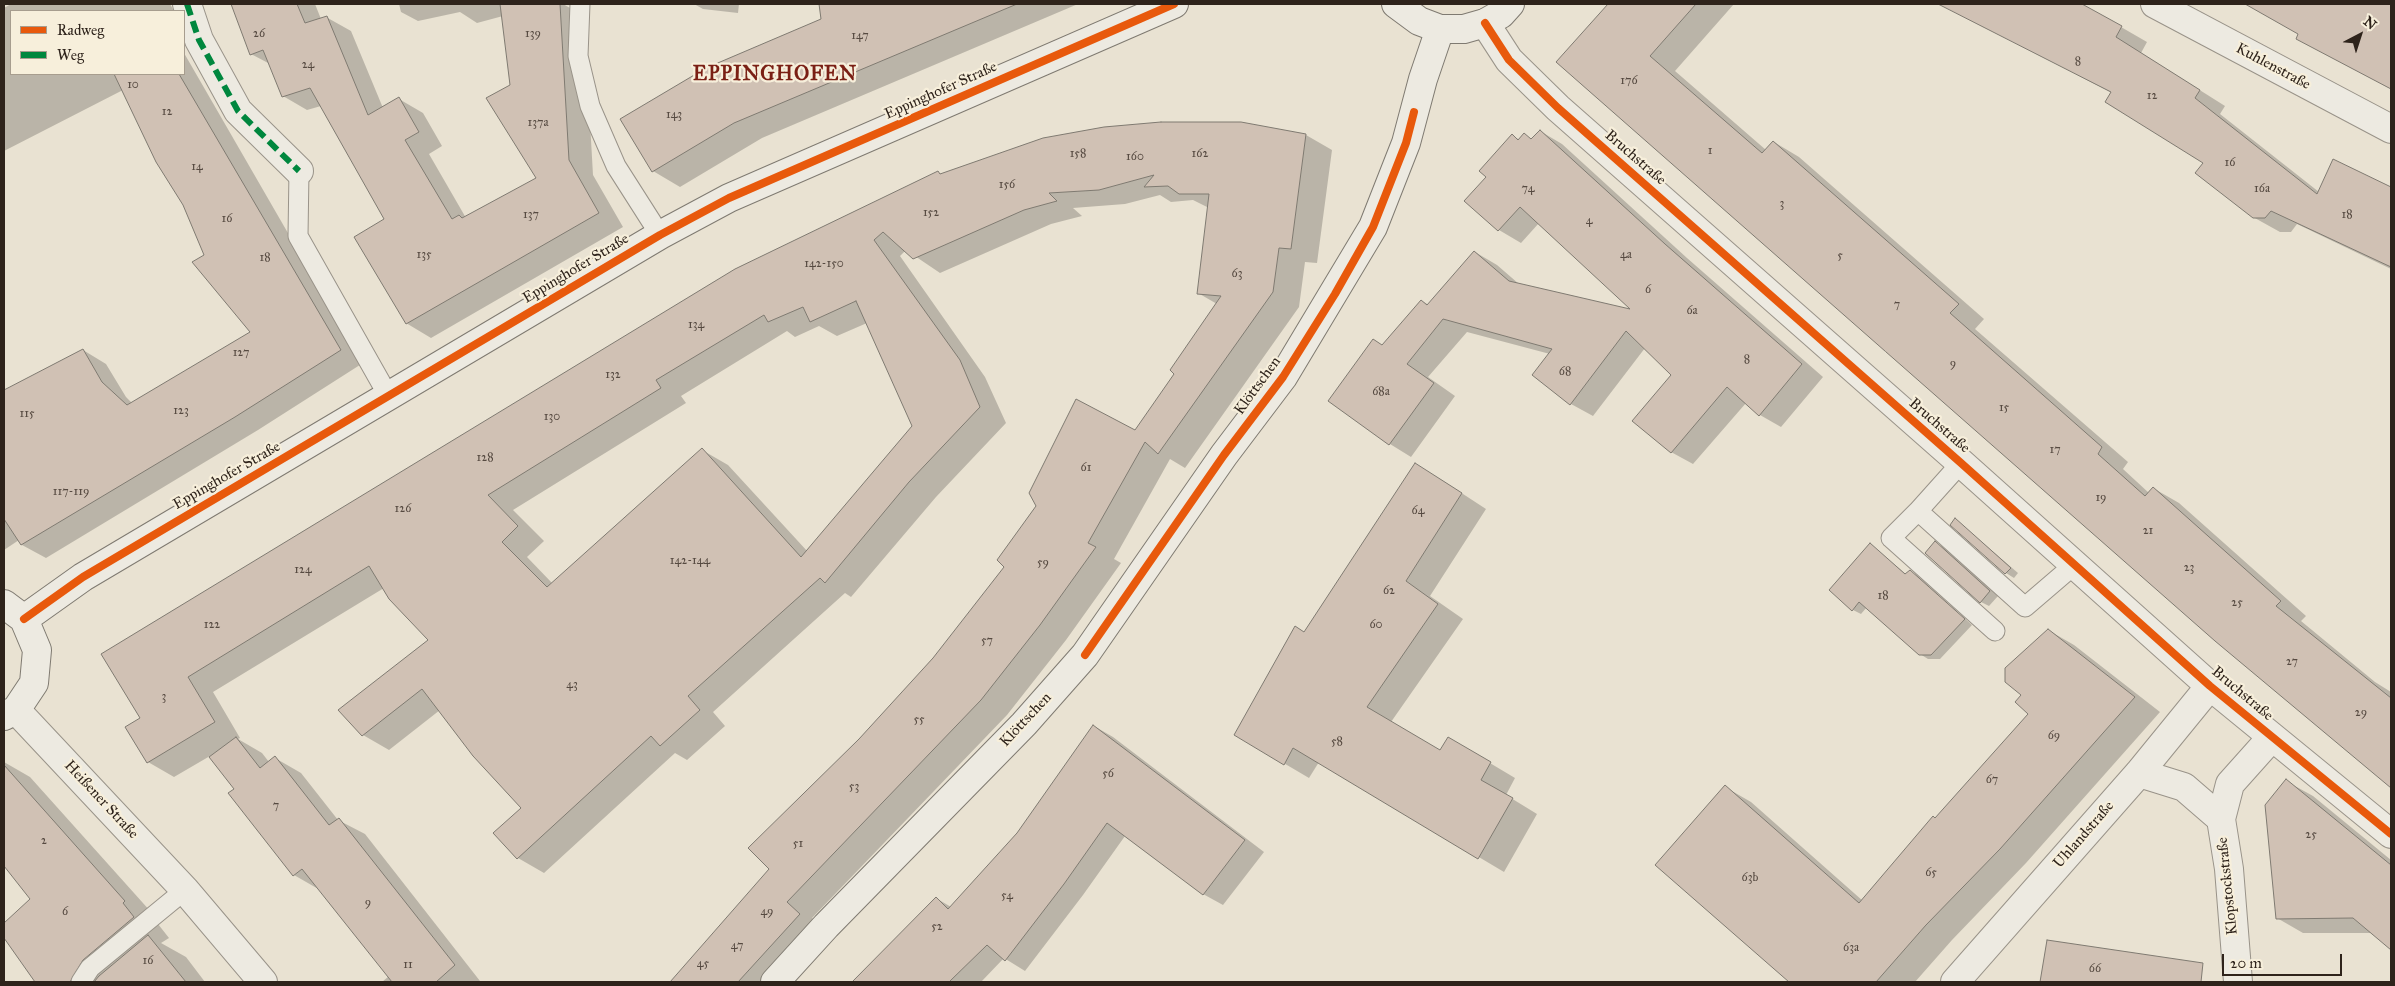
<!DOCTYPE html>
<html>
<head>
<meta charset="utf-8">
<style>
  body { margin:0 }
  #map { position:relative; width:2395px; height:986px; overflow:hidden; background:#e9e2d2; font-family:"IM FELL Great Primer",serif }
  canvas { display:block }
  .frame { position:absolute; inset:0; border:5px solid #2e231b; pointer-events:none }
  .legend { position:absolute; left:10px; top:10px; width:175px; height:65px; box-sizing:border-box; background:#f7efdb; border:1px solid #a79d8e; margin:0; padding:6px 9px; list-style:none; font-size:15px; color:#2e231b }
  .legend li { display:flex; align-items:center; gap:10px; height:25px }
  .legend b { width:25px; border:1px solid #a79d8e }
  .north { position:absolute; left:2335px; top:10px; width:50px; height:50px; -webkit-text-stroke:4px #f7efdb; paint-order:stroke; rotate:40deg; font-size:14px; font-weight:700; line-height:20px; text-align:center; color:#2e231b }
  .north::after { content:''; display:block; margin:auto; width:18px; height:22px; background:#2e231b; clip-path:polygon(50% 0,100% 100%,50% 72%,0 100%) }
  .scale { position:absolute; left:2222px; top:954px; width:120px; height:22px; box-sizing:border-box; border:2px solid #2e231b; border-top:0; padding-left:6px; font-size:15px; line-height:18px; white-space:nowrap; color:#2e231b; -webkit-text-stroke:4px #f7efdb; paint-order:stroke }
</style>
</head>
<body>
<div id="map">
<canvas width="2395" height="986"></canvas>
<div class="frame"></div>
<ul class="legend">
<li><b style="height:6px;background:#e8590c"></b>Radweg</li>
<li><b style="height:6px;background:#00873e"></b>Weg</li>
</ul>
<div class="north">N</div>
<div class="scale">20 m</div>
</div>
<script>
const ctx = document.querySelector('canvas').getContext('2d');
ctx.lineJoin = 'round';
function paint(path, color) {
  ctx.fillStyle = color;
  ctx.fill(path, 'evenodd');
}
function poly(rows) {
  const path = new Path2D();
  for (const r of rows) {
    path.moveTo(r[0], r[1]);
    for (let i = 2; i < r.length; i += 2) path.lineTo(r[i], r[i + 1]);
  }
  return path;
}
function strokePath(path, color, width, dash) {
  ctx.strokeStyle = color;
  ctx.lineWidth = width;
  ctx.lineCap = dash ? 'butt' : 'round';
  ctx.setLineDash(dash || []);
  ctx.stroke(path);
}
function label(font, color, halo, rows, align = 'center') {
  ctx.font = font + ' "IM FELL Great Primer",serif';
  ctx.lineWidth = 4.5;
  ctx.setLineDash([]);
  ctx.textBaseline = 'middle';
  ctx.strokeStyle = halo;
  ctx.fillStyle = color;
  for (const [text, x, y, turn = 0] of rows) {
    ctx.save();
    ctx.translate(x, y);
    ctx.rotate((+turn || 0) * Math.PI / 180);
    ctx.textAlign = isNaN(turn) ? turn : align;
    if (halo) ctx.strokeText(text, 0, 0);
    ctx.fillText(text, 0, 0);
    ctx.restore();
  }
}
paint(poly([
  [11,4,170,4,174,11,11,11,11,74,184,74,184,53,363,363,258,430,46,558,22,545,19,540,4,550,4,392,83,350,106,364,126,397,132,403,252,333,205,256,184,204,123,90,4,151,4,8],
  [232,4,315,4,321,19,326,17,351,31,383,108,399,99,423,113,442,146,429,154,466,218,537,178,511,86,503,16,477,23,460,12,418,21,401,12,399,4,515,4,515,6,563,4,584,16,593,175,623,227,431,338,406,323,386,220,321,106,307,110,283,96,270,64,251,54],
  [694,4,739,4,738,13,703,9],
  [836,4,1078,4,762,138,680,187,653,171,822,20,821,10],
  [1609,4,1734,4,1675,71,1766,150,1774,142,1799,157,1984,319,1975,329,2128,462,2123,469,2149,493,2153,488,2179,503,2306,616,2301,621,2375,682,2391,692,2391,787,2215,640,1558,62],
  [1959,4,2081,4,2147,42,2141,53,2225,106,2220,114,2319,192,2333,161,2391,189,2391,269,2297,224,2291,232,2280,232,2253,217,2205,162,2112,93,1957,12],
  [2247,4,2384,4,2391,7,2391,89,2297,39,2300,34],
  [1540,131,1562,144,1687,258,1823,377,1781,427,1760,415,1746,403,1693,464,1671,452,1673,375,1645,348,1593,416,1571,404,1534,375,1550,354,1467,332,1428,377,1455,396,1411,457,1390,444,1383,346,1422,301,1429,305,1475,252,1497,265,1519,284,1634,312,1539,223,1521,243,1499,230,1487,177,1513,136,1520,140,1524,135,1532,139],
  [1306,135,1332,150,1317,263,1305,262,1299,307,1185,468,1170,459,1114,559,1121,563,1066,640,1007,715,812,918,825,929,778,982,672,982,771,869,860,740,1136,432,1176,374,1217,304,1198,293,1209,208,1193,200,1171,202,1160,195,1125,204,1073,208,1082,216,1051,224,940,273,906,250,900,256,985,377,1006,423,936,497,851,597,845,593,713,712,725,726,687,760,675,753,544,873,518,858,522,808,440,710,389,750,363,735,340,711,429,640,384,588,213,692,240,738,238,739,262,753,269,762,275,758,301,773,338,820,365,834,480,981,479,982,382,982,389,976,320,890,294,875,236,789,210,756,174,777,148,762,142,718,103,655,938,172,942,175],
  [867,323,913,426,808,552,728,465,702,450,553,584,527,557,544,541,513,510,686,403,681,396,787,331,795,337,819,326,837,336],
  [1440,479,1486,509,1430,596,1463,619,1391,722,1440,751,1448,738,1515,778,1506,795,1537,814,1504,872,1319,762,1309,778,1236,735,1304,633],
  [1956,520,2018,573,2014,578,2006,573,1952,524],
  [1935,543,1943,547,1998,596,1989,606,1981,602],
  [1871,545,1907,575,1910,571,1918,576,1972,625,1940,659,1928,659,1920,654,1867,607,1861,614,1853,610],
  [2048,630,2074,645,2160,712,2026,863,1952,940,1915,982,1790,982,1657,865,1725,787,1751,802,1863,901,2029,714,2023,695],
  [1094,726,1113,737,1264,852,1223,905,1203,894,1125,836,1083,895,1025,971,1004,958,981,982,853,982,936,898,951,907,1018,834],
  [4,762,30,777,160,922,158,924,169,938,161,943,186,957,205,982,36,982,4,936,4,924,32,899,4,864],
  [2286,781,2313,796,2391,860,2391,948,2373,933,2303,933,2277,918],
  [2048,941,2186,978,2185,982,2041,982]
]), '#0003');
const building = poly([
  [231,4,297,4,305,23,327,16,368,115,399,97,419,132,405,140,452,219,459,215,462,218,536,178,486,98,510,85,500,4,560,4,569,160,599,213,406,324,354,237,384,219,310,88,282,97,263,50,250,55,231,4],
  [819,4,1017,4,734,123,652,172,620,119,706,68,821,19,819,4],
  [1608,4,1696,4,1650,56,1762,153,1773,141,1959,304,1950,313,2102,447,2098,454,2145,496,2153,487,2281,601,2276,606,2391,698,2391,788,2215,641,1556,62,1608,4],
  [1938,4,2082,4,2122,26,2116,37,2200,90,2195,98,2317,194,2333,159,2391,187,2391,267,2271,211,2265,218,2253,218,2195,173,2203,163,2105,102,2111,92,1938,4],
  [2245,4,2391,4,2391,89,2296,39,2298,34,2245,4],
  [114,74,179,74,341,350,235,417,21,545,4,519,4,390,83,349,102,382,127,405,250,332,192,262,204,255,183,205,156,162,114,74],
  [1161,122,1241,122,1306,134,1291,249,1279,248,1273,292,1158,454,1145,442,1088,543,1096,547,1040,625,981,700,787,902,800,914,738,982,670,982,769,869,748,848,859,739,933,658,1004,567,997,560,1036,506,1029,493,1076,399,1135,430,1174,374,1170,370,1221,296,1197,294,1209,194,1179,194,1168,186,1144,187,1154,175,1099,190,1049,193,1057,201,1024,210,913,259,883,232,874,240,960,360,980,407,909,482,825,583,820,578,688,696,700,710,660,746,651,736,517,859,493,833,521,808,473,756,422,689,362,736,338,710,428,640,389,599,369,566,188,677,215,722,147,763,125,727,140,718,101,654,735,269,938,171,940,174,1043,138,1104,127,1161,122],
  [856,301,912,426,801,557,702,448,547,587,502,542,518,526,488,495,661,388,656,380,764,315,768,322,803,307,810,322,856,301],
  [1540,130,1665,244,1802,364,1759,416,1727,387,1671,453,1632,421,1671,375,1626,331,1570,405,1532,375,1552,349,1443,319,1407,364,1434,383,1389,445,1328,401,1373,339,1382,345,1421,300,1427,305,1474,251,1509,281,1630,309,1520,207,1498,231,1464,201,1486,177,1479,171,1512,134,1518,140,1524,133,1531,139,1540,130],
  [1415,463,1462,493,1406,581,1438,604,1367,707,1440,750,1448,737,1491,762,1481,780,1513,798,1478,859,1293,748,1284,765,1234,735,1295,626,1304,632,1415,463],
  [1955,518,2011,568,2005,574,1950,525,1955,518],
  [1935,541,1990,591,1980,603,1925,553,1935,541],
  [1870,543,1905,574,1910,570,1965,619,1931,655,1919,655,1859,602,1852,611,1829,590,1870,543],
  [2048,629,2135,697,2000,849,1926,925,1876,982,1789,982,1655,865,1725,785,1859,903,1933,816,1935,818,2028,714,2015,702,2021,695,2005,682,2005,668,2048,629],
  [1093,725,1245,840,1203,895,1107,823,1064,884,1005,961,987,945,949,982,852,982,936,897,948,909,1017,833,1093,725],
  [236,737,260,768,275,756,329,825,339,818,455,965,436,982,392,982,302,869,293,876,228,793,234,789,209,757,236,737],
  [4,765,125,901,123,903,134,917,83,960,70,982,35,982,4,938,4,923,30,899,4,866,4,765],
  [2286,779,2391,865,2391,950,2353,918,2276,919,2265,805,2286,779],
  [148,935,186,982,94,982,99,976,148,935],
  [2047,940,2203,963,2201,982,2040,982,2047,940]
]);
paint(building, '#d0c1b4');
strokePath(building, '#7f7a71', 1);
const service = poly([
  [580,4,578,56,590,106,616,166,660,235],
  [299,171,298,236,389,397],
  [1961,463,1918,511,2025,607,2074,565],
  [1918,511,1891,538,1995,631],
  [81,982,90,968,185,890]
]);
const minor = poly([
  [187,4,199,40,238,111,299,171],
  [2155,4,2391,129],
  [1485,23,1509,60,1558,108,1961,463,2210,686,2391,834],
  [2139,773,2184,787,2221,819],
  [1955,982,2139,773,2210,686],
  [2238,982,2229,869,2221,819,2230,784,2272,737]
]);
const tertiary = poly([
  [16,710,185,890,263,982]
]);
const secondary = poly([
  [1396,4,1419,21,1440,29,1464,29,1485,23,1501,14,1510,4],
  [4,604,24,619,37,650,34,683,16,710,4,716],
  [24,619,83,577,660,235,729,198,1174,4],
  [775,982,826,926,1024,724,1085,655,1224,455,1283,377,1373,227,1406,143,1423,79,1440,29]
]);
strokePath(service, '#999389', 21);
strokePath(minor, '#999389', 30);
strokePath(tertiary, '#999389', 30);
strokePath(secondary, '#7f7a71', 30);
strokePath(service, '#edeae1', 19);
strokePath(minor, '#edeae1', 28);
strokePath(tertiary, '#edeae1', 28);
strokePath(secondary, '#edeae1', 28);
strokePath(poly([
  [187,4,199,40,238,111,299,171]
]), '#00873e', 6, [12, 6]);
strokePath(poly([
  [1485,23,1509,60,1558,108,1961,463,2210,686,2391,834],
  [24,619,83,577,660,235,729,198,1174,4],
  [1085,655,1224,455,1283,377,1335,294,1373,227,1406,143,1414,112]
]), '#e8590c', 8);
label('12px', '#564a41', null, [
  ["26",259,34],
  ["139",533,34],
  ["147",860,36],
  ["8",2078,62],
  ["24",308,65],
  ["176",1629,81],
  ["10",133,85],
  ["12",2152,96],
  ["12",167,112],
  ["143",674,115],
  ["137a",538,123],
  ["1",1710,151],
  ["158",1078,154],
  ["162",1200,154],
  ["160",1135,157],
  ["16",2230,163],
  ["14",197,167],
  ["156",1007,185],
  ["74",1528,189],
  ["16a",2262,189],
  ["3",1782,204],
  ["152",931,213],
  ["137",531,215],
  ["18",2347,215],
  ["16",227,219],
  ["4",1589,221],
  ["135",424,255],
  ["4a",1626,255],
  ["5",1840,256],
  ["18",265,258],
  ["142-150",824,264],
  ["63",1237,274],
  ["6",1648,290],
  ["7",1897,305],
  ["6a",1692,311],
  ["134",696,325],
  ["127",241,353],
  ["8",1747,360],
  ["9",1953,364],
  ["68",1565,372],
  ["132",613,375],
  ["68a",1381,392],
  ["15",2004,408],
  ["123",181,411],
  ["115",27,414],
  ["130",552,417],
  ["17",2055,450],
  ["128",485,458],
  ["61",1086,468],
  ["117-119",71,492],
  ["19",2101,498],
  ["126",403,509],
  ["64",1418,511],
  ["21",2148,531],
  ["142-144",690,561],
  ["59",1043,563],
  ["23",2189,568],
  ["124",303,570],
  ["62",1389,591],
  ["18",1883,596],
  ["25",2237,603],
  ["122",212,625],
  ["60",1376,625],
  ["57",987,641],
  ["27",2292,662],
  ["43",572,685],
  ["3",164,697],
  ["29",2361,713],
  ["55",919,720],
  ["69",2054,736],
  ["58",1337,742],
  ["56",1108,774],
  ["67",1992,780],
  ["53",854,787],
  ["7",276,806],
  ["25",2311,835],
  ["2",44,841],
  ["51",798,844],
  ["65",1931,873],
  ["63b",1750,878],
  ["54",1007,896],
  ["9",368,903],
  ["6",65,912],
  ["49",767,912],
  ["52",937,927],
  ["47",737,946],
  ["63a",1851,948],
  ["16",148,961],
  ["45",703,964],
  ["11",408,965],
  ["66",2095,969]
]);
label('15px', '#2e231b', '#f7efdb', [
  ["Kuhlenstraße",2273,67,28],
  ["Eppinghofer Straße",941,91,-24],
  ["Bruchstraße",1635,158,41],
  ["Eppinghofer Straße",576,269,-31],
  ["Klöttschen",1258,386,-54],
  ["Bruchstraße",1939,426,41],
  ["Eppinghofer Straße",227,476,-30],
  ["Bruchstraße",2242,694,40],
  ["Klöttschen",1026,720,-47],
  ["Heißener Straße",101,800,47],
  ["Uhlandstraße",2084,835,-49],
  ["Klopstockstraße",2228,886,-96]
]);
ctx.letterSpacing = '1px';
label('bold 20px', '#7a1f14', '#f7efdb', [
  ["EPPINGHOFEN",775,75]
]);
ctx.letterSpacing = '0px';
</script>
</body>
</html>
